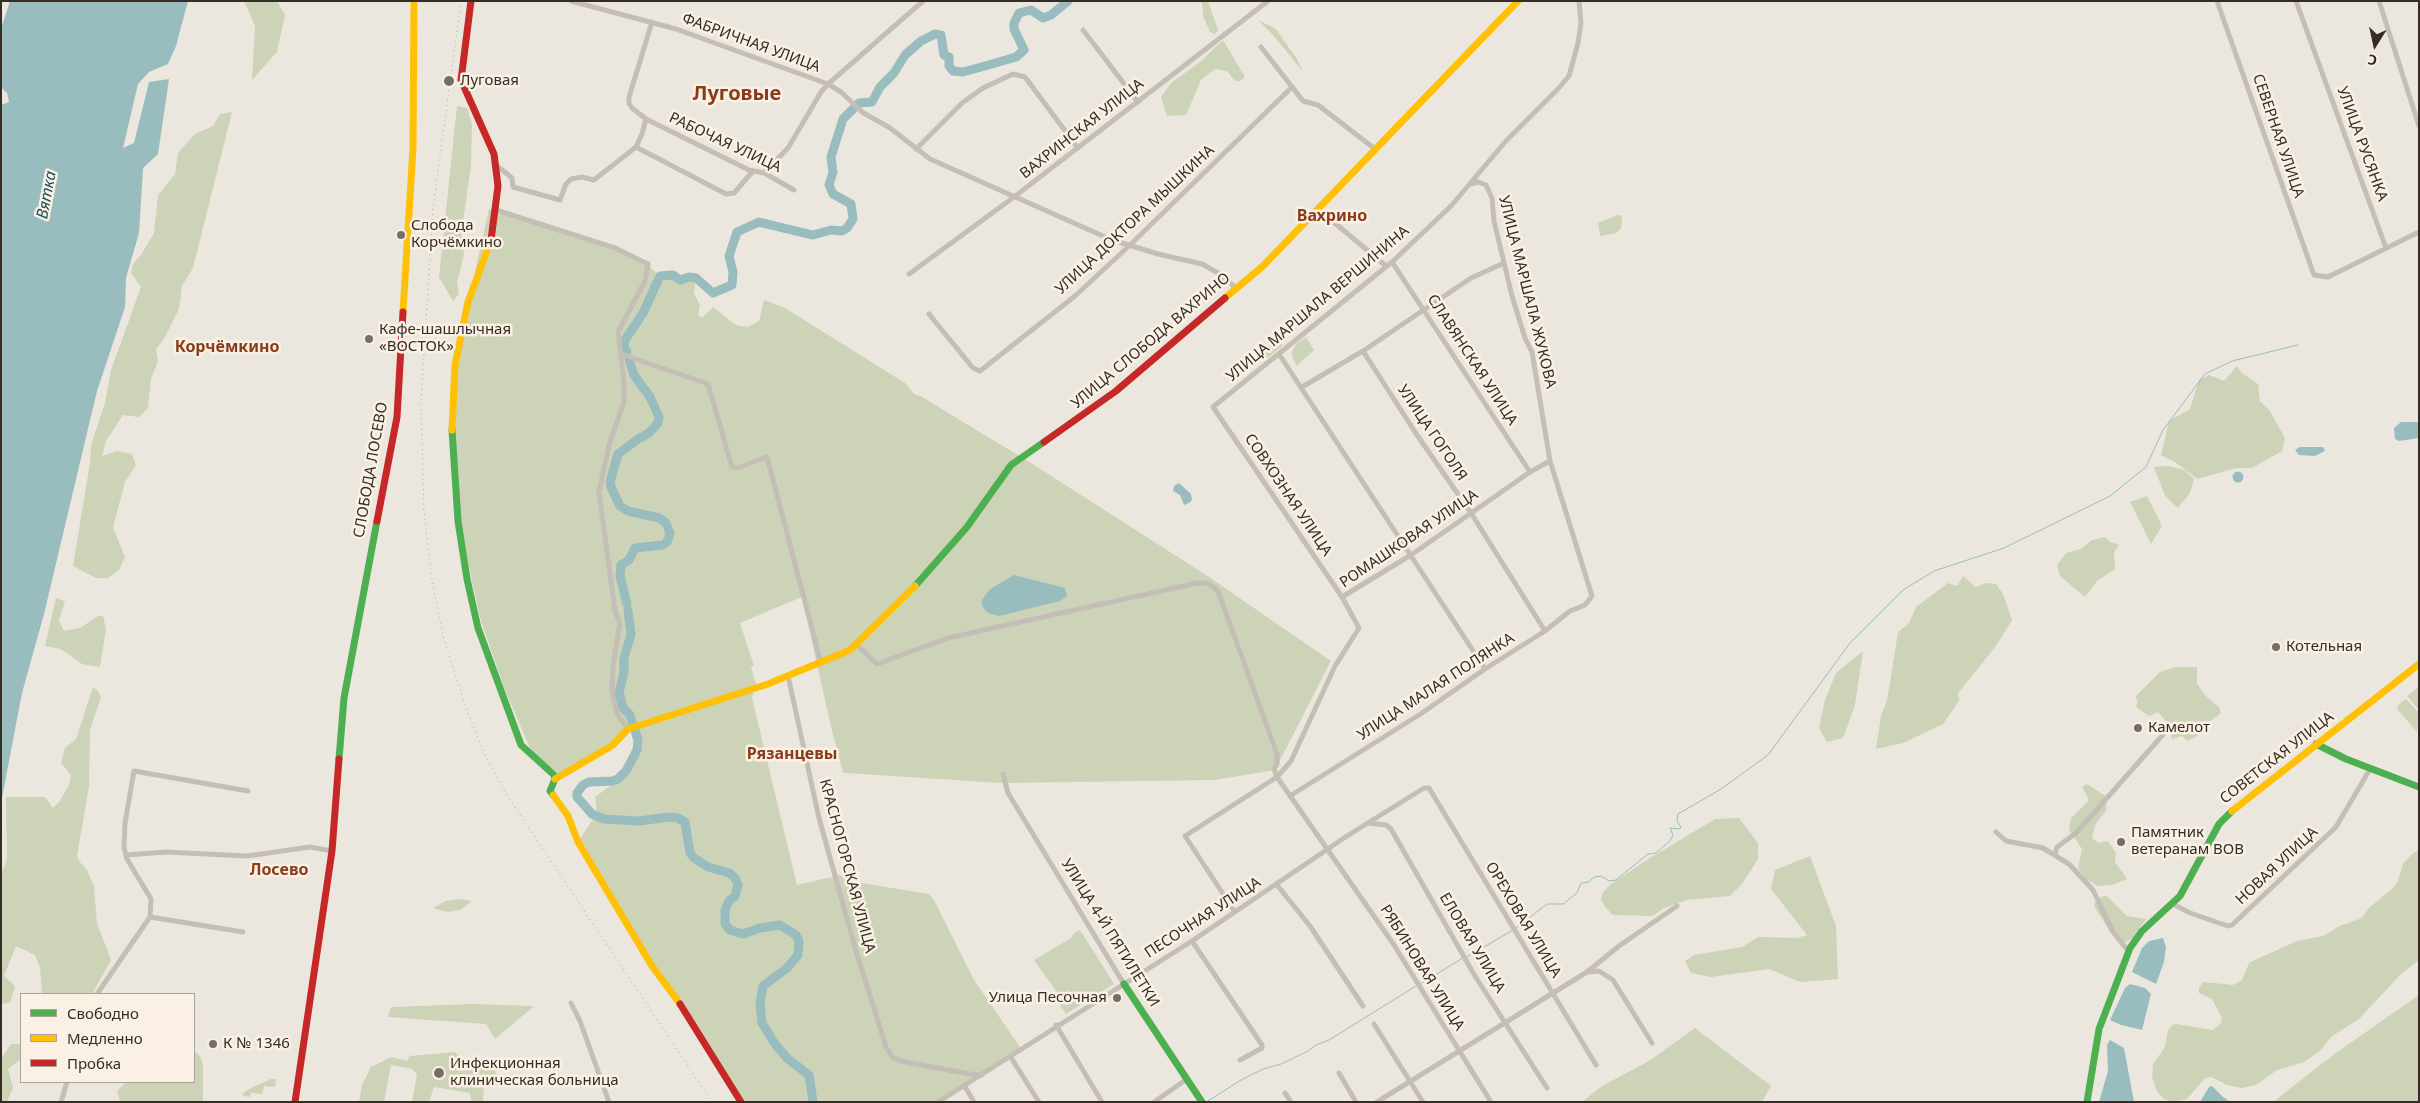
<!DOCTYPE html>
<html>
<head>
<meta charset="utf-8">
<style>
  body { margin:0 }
  #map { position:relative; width:2420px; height:1103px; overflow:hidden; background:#ece7de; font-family:"Noto Sans",sans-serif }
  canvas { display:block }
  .frame { position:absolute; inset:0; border:2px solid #352c26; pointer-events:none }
  .legend { position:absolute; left:20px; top:993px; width:175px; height:90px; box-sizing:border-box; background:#faf1e4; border:1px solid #aba298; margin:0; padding:6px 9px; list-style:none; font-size:15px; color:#352c26 }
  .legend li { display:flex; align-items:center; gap:10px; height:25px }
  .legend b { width:25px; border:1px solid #aba298 }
  .north { position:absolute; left:2350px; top:20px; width:50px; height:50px; -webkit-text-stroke:4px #faf1e4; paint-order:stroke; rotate:190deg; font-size:14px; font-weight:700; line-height:20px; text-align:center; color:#352c26 }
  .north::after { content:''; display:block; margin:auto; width:18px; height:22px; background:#352c26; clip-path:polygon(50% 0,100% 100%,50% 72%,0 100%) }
</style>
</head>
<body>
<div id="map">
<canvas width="2420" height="1103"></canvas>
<div class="frame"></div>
<ul class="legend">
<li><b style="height:6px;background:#4caf50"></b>Свободно</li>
<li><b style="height:6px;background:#ffc107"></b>Медленно</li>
<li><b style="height:6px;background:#c62828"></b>Пробка</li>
</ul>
<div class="north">С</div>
</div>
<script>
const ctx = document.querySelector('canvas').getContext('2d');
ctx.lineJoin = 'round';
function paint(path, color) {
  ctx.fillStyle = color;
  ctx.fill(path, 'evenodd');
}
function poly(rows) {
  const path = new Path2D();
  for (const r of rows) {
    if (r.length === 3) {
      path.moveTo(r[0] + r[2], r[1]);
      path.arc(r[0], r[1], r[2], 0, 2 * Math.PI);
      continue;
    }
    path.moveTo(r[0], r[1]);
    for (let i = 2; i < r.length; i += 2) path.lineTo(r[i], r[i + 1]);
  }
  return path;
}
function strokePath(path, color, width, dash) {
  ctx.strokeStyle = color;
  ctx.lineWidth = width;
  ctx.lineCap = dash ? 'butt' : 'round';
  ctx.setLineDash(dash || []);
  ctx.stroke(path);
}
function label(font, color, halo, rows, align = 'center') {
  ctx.font = font + ' "Noto Sans",sans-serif';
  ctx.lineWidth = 5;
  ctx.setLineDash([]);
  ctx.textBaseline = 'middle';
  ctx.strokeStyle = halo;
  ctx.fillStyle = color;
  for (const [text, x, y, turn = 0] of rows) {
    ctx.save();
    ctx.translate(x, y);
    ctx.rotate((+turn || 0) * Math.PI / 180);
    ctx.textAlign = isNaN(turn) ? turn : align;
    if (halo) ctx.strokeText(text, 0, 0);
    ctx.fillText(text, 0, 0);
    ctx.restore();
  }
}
paint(poly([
  [244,1,277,1,285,15,277,52,252,80,255,26],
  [1202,1,1208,1,1218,30,1215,34,1210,32,1203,16],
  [1258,20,1276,29,1297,59,1303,72,1274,36],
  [1223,40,1245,77,1240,81,1235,81,1227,71,1215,69,1201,80,1186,115,1167,116,1161,97,1171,83,1200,62],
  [457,106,467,108,472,124,471,165,461,237,464,255,457,282,459,294,453,301,439,277],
  [232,112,193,268,182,286,179,309,164,339,156,349,158,361,151,379,148,408,139,417,123,415,106,441,102,456,117,451,132,454,136,465,125,482,113,527,125,557,119,570,108,578,96,578,73,566,90,463,91,445,105,403,111,370,141,287,131,273,133,264,141,255,154,233,158,195,175,174,178,153,195,134,213,126,220,114],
  [489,209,641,259,660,276,673,275,680,280,689,277,696,278,694,293,700,305,698,315,702,318,713,307,736,325,748,327,759,321,764,300,785,308,905,383,914,394,922,397,1031,463,1206,575,1331,661,1275,770,1214,780,1001,783,846,773,843,772,831,727,802,597,740,623,754,666,751,667,756,684,752,698,797,885,840,875,849,881,929,894,934,900,974,980,1022,1050,942,1102,744,1102,657,971,580,839,597,813,595,797,617,781,633,764,643,744,628,729,619,740,563,776,533,755,505,690,481,621,460,528,453,448,455,363],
  [1618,215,1622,216,1621,228,1616,233,1600,236,1598,223],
  [1306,337,1314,350,1297,366,1291,354,1296,344],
  [1277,342,1282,344,1282,346,1274,353,1264,360,1258,359,1259,351,1263,345,1268,346],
  [2237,366,2242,373,2258,384,2260,401,2270,411,2285,438,2282,451,2252,468,2237,468,2197,479,2175,462,2161,455,2169,421,2190,409,2199,380,2209,375,2224,381],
  [2169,466,2184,470,2194,479,2190,493,2178,508,2165,496,2154,467],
  [2147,496,2162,526,2151,544,2130,502],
  [2105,537,2110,542,2119,545,2114,552,2115,569,2097,581,2085,597,2060,576,2057,565,2066,553,2081,549,2092,540],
  [1963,576,1976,587,1986,583,1996,584,2003,594,2012,620,1996,646,1958,693,1959,701,1943,724,1903,743,1876,749,1881,716,1887,701,1898,632,1909,623,1916,607,1948,583,1957,586],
  [56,598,65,601,59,621,64,631,80,628,98,616,103,616,106,629,100,667,82,664,61,649,45,646],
  [1863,651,1855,705,1843,738,1827,742,1819,728,1825,700,1836,673],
  [2176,667,2197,667,2197,684,2206,696,2219,707,2221,713,2206,725,2197,736,2187,741,2182,736,2172,739,2168,724,2158,712,2149,716,2136,707,2138,701,2135,697,2160,672],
  [93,687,98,691,101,697,90,730,89,786,77,856,79,861,87,870,94,886,97,923,111,960,92,994,42,994,40,968,35,955,16,946,4,976,15,986,10,1003,1,1004,1,875,7,859,6,797,45,797,53,808,59,802,69,785,71,775,61,763,65,748,76,739],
  [2419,687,2419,710,2407,696],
  [2406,699,2419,713,2417,732,2397,709,2399,704],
  [2087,784,2107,797,2106,811,2096,823,2092,838,2099,843,2108,841,2116,853,2115,862,2127,879,2112,885,2098,886,2086,879,2078,868,2082,849,2069,830,2071,818,2089,800,2082,787],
  [1739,818,1758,843,1758,859,1742,884,1730,896,1687,900,1664,908,1653,916,1613,915,1606,908,1601,900,1603,892,1611,884,1650,858,1715,819],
  [2419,850,2419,960,2400,975,2359,1019,2332,1036,2320,1051,2304,1062,2277,1070,2256,1085,2242,1088,2227,1085,2211,1077,2205,1078,2187,1099,2174,1102,2164,1099,2157,1092,2152,1077,2153,1064,2165,1047,2168,1030,2172,1025,2176,1024,2213,1030,2221,1023,2222,1018,2212,999,2199,993,2199,988,2203,982,2233,985,2242,980,2249,963,2257,959,2297,941,2323,936,2340,926,2362,918,2369,908,2392,889,2397,883,2403,864,2412,854],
  [1810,856,1836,926,1838,979,1800,982,1769,969,1711,977,1691,973,1685,961,1694,955,1742,947,1758,937,1797,938,1807,935,1771,889,1775,870],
  [2106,895,2127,916,2146,919,2132,939,2123,943,2109,930,2094,906,2096,900],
  [461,899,472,901,460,910,448,912,433,908,446,901],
  [1080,930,1114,984,1066,1014,1057,1001,1059,995,1034,960,1071,938,1074,933],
  [2419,995,2419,1102,2273,1102,2333,1055],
  [472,1004,534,1006,495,1039,486,1024,388,1017,391,1007],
  [1695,1028,1771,1086,1762,1102,1582,1102,1602,1086,1649,1061],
  [11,1044,21,1044,21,1059,8,1069,13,1088,7,1102,1,1102,1,1059],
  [194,1051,200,1056,203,1065,203,1102,120,1101,117,1091,126,1082,194,1082],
  [455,1052,464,1060,475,1062,478,1067,483,1062,493,1064,498,1079,497,1085,484,1082,483,1102,471,1102,470,1093,434,1087,429,1102,412,1102,417,1074,412,1069,391,1065,384,1102,359,1102,362,1085,371,1067,391,1057,407,1061,410,1056],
  [271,1079,276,1079,275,1087,264,1086,262,1094,251,1093,250,1097,243,1096,243,1093,253,1087]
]), '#ccd3b7');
paint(poly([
  [10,1,188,1,176,46,168,64,149,72,138,84,123,148,134,143,149,82,169,79,158,154,143,168,139,233,126,278,125,307,97,391,44,614,22,693,1,803,1,105,9,102,7,93,1,87,1,29],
  [2401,422,2419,422,2419,438,2399,441,2395,439,2394,428],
  [2300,447,2323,447,2325,451,2315,456,2299,455,2295,450],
  [2238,477,5.5],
  [1179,483,1191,494,1192,500,1189,503,1184,505,1180,495,1173,491,1174,486],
  [1014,575,1065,588,1067,596,1060,601,999,616,988,613,982,606,982,600,990,589],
  [2163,938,2166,947,2164,962,2156,984,2132,972,2142,948,2149,941],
  [2130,984,2145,988,2151,994,2142,1030,2121,1025,2110,1020,2125,988],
  [2110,1040,2124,1048,2134,1102,2099,1102,2108,1071,2107,1045],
  [2212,1086,2223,1097,2230,1102,2200,1102,2209,1087]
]), '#99bcbe');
strokePath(poly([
  [1516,928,1547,904,1563,904,1577,893,1581,883,1589,882,1594,877,1601,876,1609,881,1616,880,1648,854,1656,853,1670,841,1673,835,1670,828,1680,829,1681,827,1677,821,1678,814,1721,789,1768,755,1850,643,1903,590,1934,571,2004,548,2110,496,2146,467,2163,430,2205,374,2232,361,2298,345],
  [1467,957,1513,930],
  [1420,984,1463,958],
  [1208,1101,1241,1080,1263,1069,1281,1064,1308,1051,1316,1045,1329,1040,1416,986]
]), '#99bcbe', 1);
strokePath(poly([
  [627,352,624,347,625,340,643,313,660,276,673,275,680,280,689,277,696,278,713,293,732,285,733,272,729,256,737,232,759,222,813,235,831,230,842,231,847,228,853,219,851,204,833,194,829,185,833,172,831,157,843,119,859,103,872,102,880,87,894,73,905,55,921,41,935,34,941,35,944,55,949,57,949,66,953,71,963,72,985,66,1016,57,1024,50,1014,29,1014,23,1019,13,1031,10,1043,18,1051,15,1068,1],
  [627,604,620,576,621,565,629,560,635,548,663,545,667,542,670,533,666,523,659,518,628,511,620,506,611,487,610,482,618,454,638,439,649,433,658,423,659,417,650,397,634,375,629,359],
  [628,610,631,634,624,658,624,672,619,693,623,708,630,715,633,725],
  [635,730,638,741,637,750,626,771,618,779,612,781,589,782,583,785,577,793,577,797,592,814,604,819,639,821,669,817,678,818,685,822,690,853,694,858,708,867,729,873,735,878,738,885,735,896,729,901,725,910,725,924,730,930,743,934,760,928,780,925,796,935,799,941,798,955,787,968,763,986,760,1003,762,1023,775,1044,788,1059,809,1075,813,1102]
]), '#99bcbe', 9);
strokePath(poly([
  [571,1,676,29,828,84,841,92,862,112,890,128,930,159,1112,240,1158,254,1202,264,1218,273,1236,288],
  [2217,1,2314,275,2328,277,2419,232],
  [2296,1,2386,248],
  [2379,1,2419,126],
  [1083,30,1138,102],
  [1261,47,1303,101,1318,105,1375,149],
  [646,119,749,170,764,173,794,190],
  [636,147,726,194,734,193,753,171],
  [916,149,962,103,983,88,1013,74,1025,77,1078,148],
  [496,165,512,178,513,187,560,200,566,184,571,179,582,177,594,180,636,147,642,134,646,119,632,108,629,103,629,97,652,22],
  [764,173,788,148,821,92,828,84,923,1],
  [1318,209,1386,266],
  [496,210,615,248,648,264,645,281,618,332,624,382,624,402,609,445,599,492,615,611,620,623,613,666,612,692,617,714,628,729],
  [1392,262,1530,472],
  [909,274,1014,197,1268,1],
  [929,314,973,368,980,371,1075,296,1129,246,1291,88],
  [1363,351,1415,432,1471,513,1545,631],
  [621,354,708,384,732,467,737,468,767,457,821,663],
  [1279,354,1485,669],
  [1302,387,1363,351,1471,278,1504,263],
  [1342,597,1411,555,1530,472,1550,461],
  [856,644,877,664,948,638,1197,583,1207,583,1213,587,1218,591,1277,754,1277,764,1274,769,1277,777,1394,945,1491,1102],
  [788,676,819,818,856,951,886,1047,893,1058,905,1062,970,1074,982,1075],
  [1003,774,1008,793,1124,984],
  [1290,796,1422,713,1485,669,1545,631,1570,611,1585,605,1592,596,1550,461,1532,352,1525,338,1512,296,1494,221,1492,198,1486,185,1478,182,1471,184],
  [1368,823,1386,825,1391,829,1475,976,1547,1088],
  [1996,832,2006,841,2043,848,2069,864,2093,890,2113,932,2129,952],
  [2055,854,2057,847,2076,833,2168,729],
  [126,855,166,852,247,856,310,847,332,851],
  [1277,885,1310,926,1363,1006],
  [2173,904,2190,913,2228,926,2232,925,2336,827,2370,769],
  [1235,912,1185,836,1277,777,1291,761,1335,666,1359,628,1342,597,1213,407,1392,262,1451,206,1506,141,1558,89,1569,76,1578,43,1581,23,1579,1],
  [243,932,150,917,151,899,127,859,124,847,125,823,134,771,248,791],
  [1192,941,1262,1045,1262,1048,1240,1060],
  [1587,972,1599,971,1613,980,1652,1043],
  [97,994,150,917],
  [571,1003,580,1021,609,1102],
  [1374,1024,1423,1102],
  [1056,1025,1102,1102],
  [1010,1056,1039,1102],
  [1339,1073,1356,1102],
  [964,1085,974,1102],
  [1285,1093,1291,1102],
  [61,1102,67,1082],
  [938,1102,1192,941,1347,836,1424,788,1429,788,1596,1065],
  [1154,1102,1187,1079],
  [1377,1102,1587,972,1619,946,1677,906]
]), '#c5beb7', 5);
strokePath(poly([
  [452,430,458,521,467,579,478,628,521,745,554,775,555,779,550,791,553,795],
  [915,586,967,527,1011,465,1044,442],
  [2316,744,2346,759,2419,787],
  [339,759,344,698,377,521],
  [1124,984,1202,1102],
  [2087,1102,2099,1029,2130,948,2142,931,2180,896,2219,824,2232,811]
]), '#4caf50', 7);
strokePath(poly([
  [1225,298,1263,266,1518,1],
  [403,312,413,148,414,1],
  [452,430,455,365,468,302,491,240],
  [555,779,613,745,628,729,768,684,850,650,915,586],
  [553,795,568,816,578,842,652,966,680,1004],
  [2232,811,2419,664]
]), '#ffc107', 7);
strokePath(poly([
  [471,1,461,80,494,154,498,186,491,240],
  [1044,442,1116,391,1225,298],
  [377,521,397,417,403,312],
  [680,1004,741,1102],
  [295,1102,332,851,339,759]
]), '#c62828', 7);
strokePath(poly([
  [461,1,433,208,421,403,424,511,431,575,443,636,468,714,487,759,508,797,712,1102]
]), '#aca7a2', 1, [1, 4]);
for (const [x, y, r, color] of [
  [449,81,6,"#756d66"],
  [401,235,5,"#756d66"],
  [369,339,5,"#756d66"],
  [2276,647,5,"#756d66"],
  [2138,728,5,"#756d66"],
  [2121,842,5,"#756d66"],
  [1117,998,5,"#756d66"],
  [213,1044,5,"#756d66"],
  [439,1073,6,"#756d66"]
]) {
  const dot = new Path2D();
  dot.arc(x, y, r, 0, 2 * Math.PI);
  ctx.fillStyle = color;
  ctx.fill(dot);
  strokePath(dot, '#faf1e4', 2);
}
label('15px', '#352c26', '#faf1e4', [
  ["ФАБРИЧНАЯ УЛИЦА",751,43,20],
  ["ВАХРИНСКАЯ УЛИЦА",1082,129,-38],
  ["СЕВЕРНАЯ УЛИЦА",2278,136,71],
  ["РАБОЧАЯ УЛИЦА",725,143,25],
  ["УЛИЦА РУСЯНКА",2362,144,70],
  ["УЛИЦА ДОКТОРА МЫШКИНА",1135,220,-43],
  ["УЛИЦА МАРШАЛА ЖУКОВА",1527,292,76],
  ["УЛИЦА МАРШАЛА ВЕРШИНИНА",1318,304,-40],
  ["УЛИЦА СЛОБОДА ВАХРИНО",1151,341,-40],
  ["СЛАВЯНСКАЯ УЛИЦА",1472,360,57],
  ["УЛИЦА ГОГОЛЯ",1432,433,56],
  ["СЛОБОДА ЛОСЕВО",371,470,-80],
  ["СОВХОЗНАЯ УЛИЦА",1288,495,56],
  ["РОМАШКОВАЯ УЛИЦА",1409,539,-34],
  ["УЛИЦА МАЛАЯ ПОЛЯНКА",1436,687,-33],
  ["СОВЕТСКАЯ УЛИЦА",2277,758,-38],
  ["КРАСНОГОРСКАЯ УЛИЦА",847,866,75],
  ["НОВАЯ УЛИЦА",2277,866,-43],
  ["ПЕСОЧНАЯ УЛИЦА",1203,918,-33],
  ["ОРЕХОВАЯ УЛИЦА",1523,920,59],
  ["УЛИЦА 4-Й ПЯТИЛЕТКИ",1110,933,58],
  ["ЕЛОВАЯ УЛИЦА",1472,943,59],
  ["РЯБИНОВАЯ УЛИЦА",1422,968,58]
]);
label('15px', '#352c26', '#faf1e4', [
  ["Луговая",460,81],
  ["Слобода",411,226],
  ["Корчёмкино",411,243],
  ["Кафе-шашлычная",379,330],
  ["«ВОСТОК»",379,347],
  ["Котельная",2286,647],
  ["Камелот",2148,728],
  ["Памятник",2131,833],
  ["ветеранам ВОВ",2131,850],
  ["Улица Песочная",1107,998,"right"],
  ["К № 1346",223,1044],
  ["Инфекционная",450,1064],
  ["клиническая больница",450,1081]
], 'left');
label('italic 16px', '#195059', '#faf1e4', [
  ["Вятка",47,195,-79]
]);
label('bold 16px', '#893c1a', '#faf1e4', [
  ["Вахрино",1332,216],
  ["Корчёмкино",227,347],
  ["Рязанцевы",792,754],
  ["Лосево",279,870]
]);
label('bold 20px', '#893c1a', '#faf1e4', [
  ["Луговые",737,94]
]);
</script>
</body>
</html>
